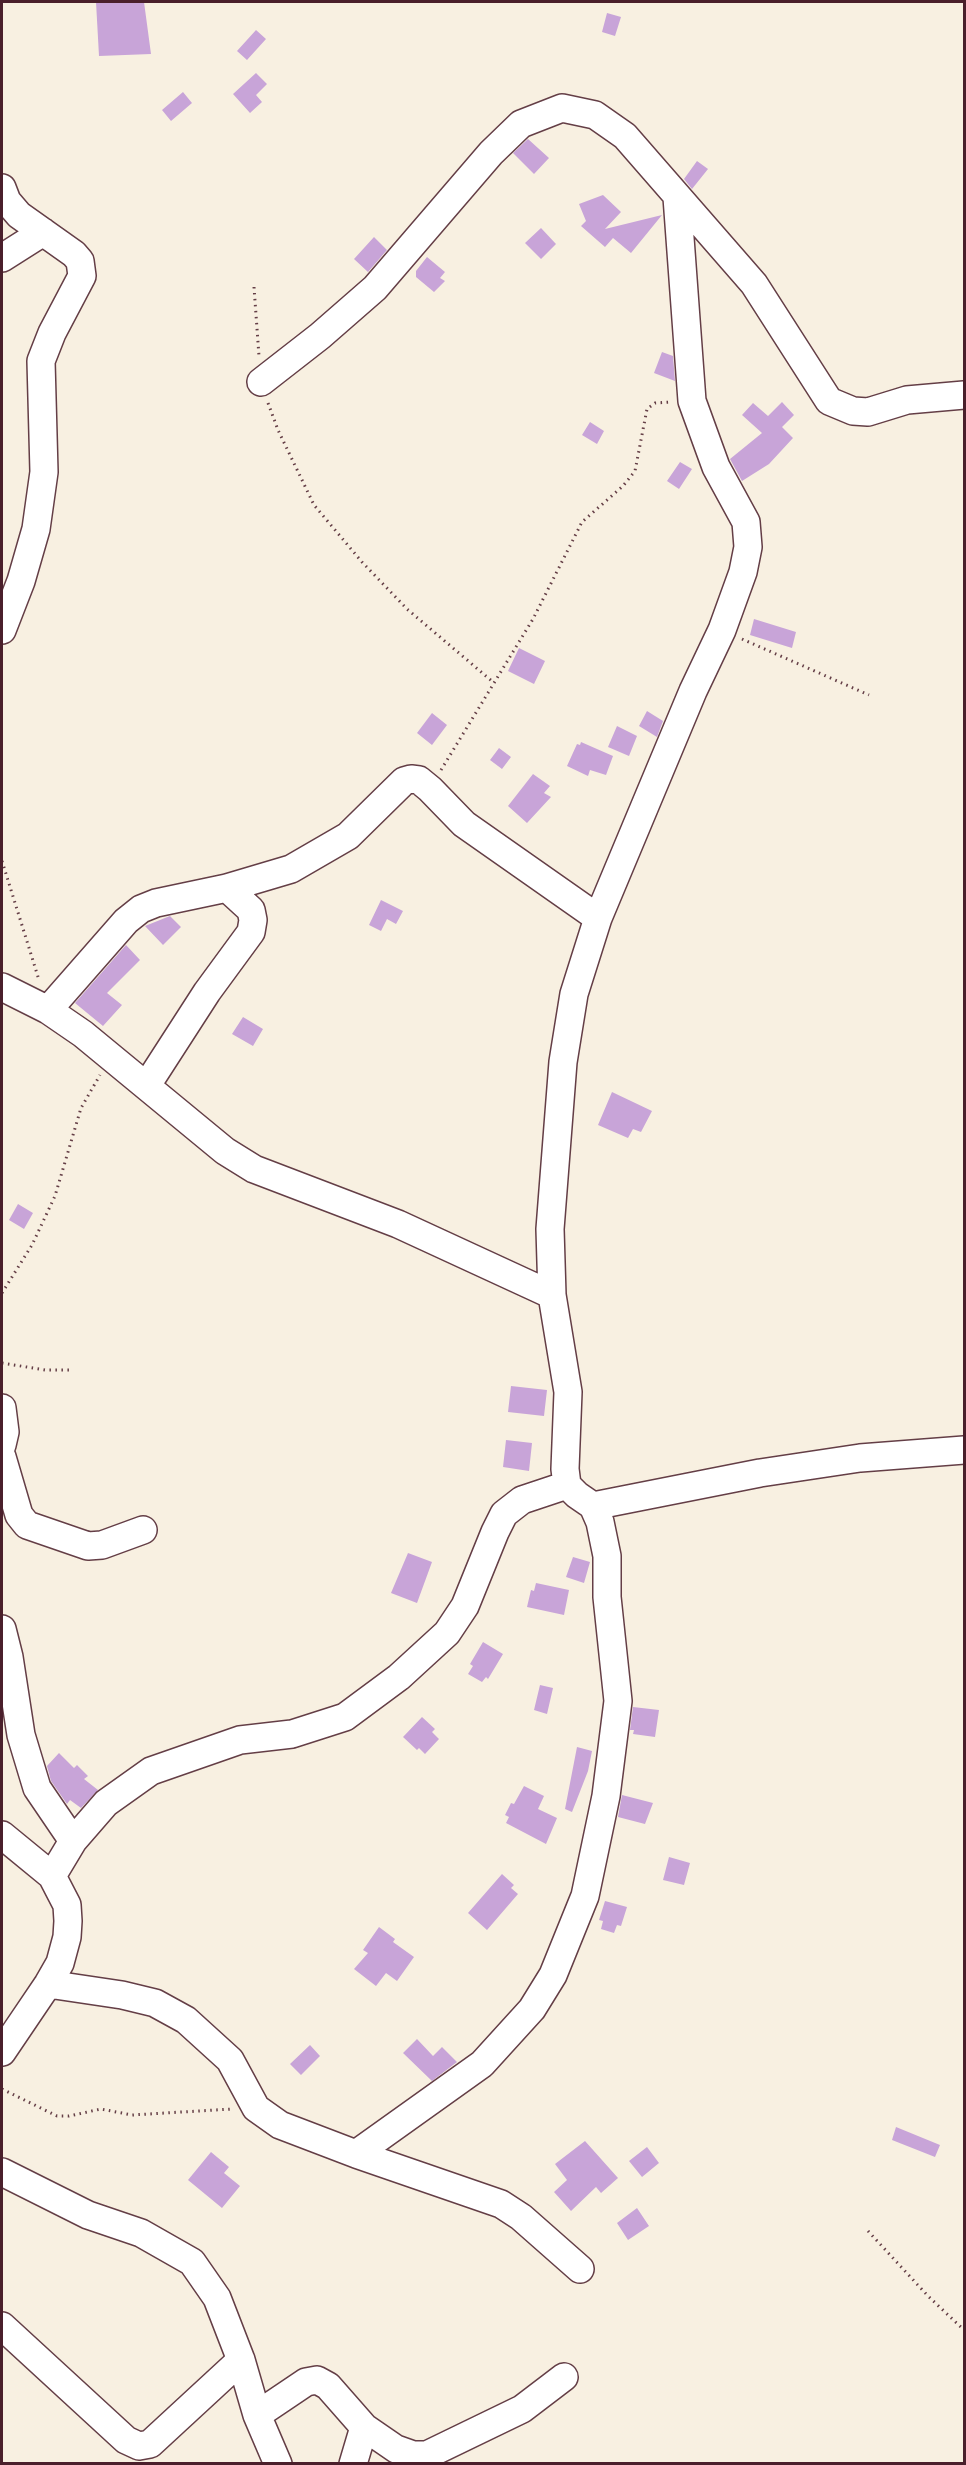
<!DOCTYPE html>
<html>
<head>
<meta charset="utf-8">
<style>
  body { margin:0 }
  #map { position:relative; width:966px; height:2465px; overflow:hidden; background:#f8f0e1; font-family:Mynerve,sans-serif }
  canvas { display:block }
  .frame { position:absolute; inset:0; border:3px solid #4a1f2b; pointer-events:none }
</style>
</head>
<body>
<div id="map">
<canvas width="966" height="2465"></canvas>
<div class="frame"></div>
</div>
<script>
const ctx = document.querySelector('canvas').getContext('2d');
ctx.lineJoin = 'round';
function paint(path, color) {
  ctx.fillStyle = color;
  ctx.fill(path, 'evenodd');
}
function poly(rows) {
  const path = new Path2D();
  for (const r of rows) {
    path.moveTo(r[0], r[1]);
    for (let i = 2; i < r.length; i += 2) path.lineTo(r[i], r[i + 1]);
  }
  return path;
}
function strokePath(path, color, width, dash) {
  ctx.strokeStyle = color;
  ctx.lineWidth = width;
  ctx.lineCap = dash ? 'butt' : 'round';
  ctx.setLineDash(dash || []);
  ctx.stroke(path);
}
paint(poly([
  [96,2,144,2,151,54,99,56],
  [607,13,621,17,615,36,602,32],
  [256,30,266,39,247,60,237,51],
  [256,73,267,84,256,95,262,102,250,113,233,94],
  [183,92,192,103,171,121,162,110],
  [528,139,549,158,534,174,513,153],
  [697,161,708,169,692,189,684,179],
  [603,195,621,212,605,229,662,215,631,253,613,238,605,247,581,226,586,221,579,204],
  [541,228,556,244,541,259,525,243],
  [374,237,387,250,368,272,354,259],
  [427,257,445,272,440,278,445,281,434,292,416,277,416,271],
  [662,352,673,356,675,381,654,373],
  [782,402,794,415,782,427,793,438,769,464,742,481,730,459,762,433,742,415,753,403,768,416],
  [590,422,604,431,597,444,582,435],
  [680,462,692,469,679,489,667,481],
  [754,619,796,632,792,648,750,635],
  [519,648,545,661,534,684,508,671],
  [647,711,663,721,657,737,639,726],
  [432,713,447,725,432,745,417,733],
  [617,726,637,736,629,756,608,747],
  [581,742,613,756,606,775,590,770,588,776,567,766,577,744,580,745],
  [499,748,511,757,502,769,490,760],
  [533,774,550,786,544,793,551,797,527,823,508,806],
  [381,900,403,911,396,924,387,919,381,931,369,925],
  [170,916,181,927,163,945,145,926],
  [126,945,140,960,107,993,122,1005,103,1026,75,1003],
  [243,1017,263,1029,253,1046,232,1034],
  [612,1092,652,1111,641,1132,633,1129,628,1138,598,1125],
  [18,1204,33,1213,24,1229,9,1220],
  [511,1386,547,1390,544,1416,508,1412],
  [506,1440,532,1443,529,1471,503,1467],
  [408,1553,432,1562,417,1603,391,1593],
  [573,1557,590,1562,584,1583,566,1577],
  [536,1583,569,1590,564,1615,527,1607,531,1590,534,1591],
  [483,1642,503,1654,488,1679,486,1677,482,1682,468,1674,473,1666,470,1664],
  [540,1685,553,1688,547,1714,534,1710],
  [633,1707,659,1710,655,1737,633,1734,634,1730,630,1730],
  [422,1717,435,1729,432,1732,439,1739,425,1754,419,1748,417,1750,403,1737],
  [577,1747,592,1751,588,1771,572,1812,565,1809],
  [59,1753,74,1768,77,1765,88,1776,84,1779,98,1790,81,1808,70,1800,67,1804,51,1781,47,1766],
  [524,1786,544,1796,538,1809,557,1818,546,1844,506,1823,509,1817,505,1815,511,1803,514,1804],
  [622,1795,653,1803,645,1824,618,1817],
  [669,1857,690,1863,684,1885,663,1880],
  [502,1874,514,1885,511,1888,518,1894,487,1930,468,1913],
  [605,1901,627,1907,621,1926,617,1925,614,1933,601,1929,603,1921,599,1920],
  [379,1927,395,1939,393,1942,414,1957,397,1981,386,1973,376,1986,354,1969,368,1953,363,1950],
  [417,2039,433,2056,442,2047,457,2062,432,2081,403,2053],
  [310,2045,320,2056,301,2075,290,2064],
  [896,2127,940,2145,935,2157,892,2140],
  [585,2141,618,2178,601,2193,596,2187,571,2211,554,2192,567,2180,555,2164],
  [647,2147,659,2163,642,2177,629,2161],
  [211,2152,229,2167,224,2173,240,2186,222,2208,188,2180],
  [637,2208,649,2226,628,2240,617,2223]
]), '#c8a4d8');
const minor = poly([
  [2,188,7,201,19,215,74,254,80,261,82,276,52,333,41,361,44,472,36,529,21,581,2,630],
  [2,258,43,232],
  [261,382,320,336,375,288,491,153,521,124,562,108,595,115,625,136,754,284,829,401,853,411,868,412,907,400,964,395],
  [2,987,48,1010,83,1034,225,1151,254,1169,398,1224,552,1295],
  [48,1010,126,921,141,909,156,903,227,888,291,869,348,836,404,781,411,779,419,780,430,789,464,824,598,918],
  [147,1085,207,992,251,932,253,920,251,910,227,888],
  [2,1408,5,1432,2,1445],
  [2,1457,19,1515,27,1525,88,1546,102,1545,143,1530],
  [593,1506,760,1473,860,1458,964,1450],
  [2,1629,9,1657,21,1735,37,1788,73,1841],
  [2,1835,52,1876,67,1905,68,1921,67,1937,60,1963,48,1984,2,2052],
  [52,1876,73,1841,106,1803,151,1771,240,1740,292,1734,345,1717,399,1677,447,1633,465,1606,495,1532,504,1514,522,1500,567,1485],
  [48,1984,122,1995,155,2003,186,2020,230,2060,256,2108,280,2125,356,2154,501,2204,521,2217,580,2269],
  [356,2154,482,2064,532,2009,553,1975,585,1896,606,1796,618,1701,607,1597,607,1556,600,1522,593,1506,577,1495,567,1485,565,1469,568,1392,552,1295,550,1229,563,1062,574,994,598,918,693,691,722,630,743,572,748,547,746,522,716,467,692,401,677,197],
  [2,2172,88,2215,141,2233,192,2262,217,2298,241,2360,257,2415,278,2464],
  [2,2326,126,2440,139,2446,150,2444,241,2360],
  [257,2415,306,2382,317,2380,328,2386,364,2427,396,2449,413,2455,427,2455,522,2409,564,2377],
  [353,2464,364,2427]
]);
strokePath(minor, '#643e46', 30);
strokePath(poly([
  [254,287,259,356],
  [268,403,278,430,314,505,362,562,407,609,493,682],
  [742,639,869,695],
  [441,770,533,619,582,522,623,486,635,471,647,409,655,403,672,402],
  [2,861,39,980],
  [2,1293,32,1245,55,1196,81,1108,100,1075],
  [2,1363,45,1370,70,1370],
  [2,2089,57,2116,69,2116,101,2109,132,2115,232,2109],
  [868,2231,928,2296,964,2330]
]), '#643e46', 3, [1.5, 4.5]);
strokePath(minor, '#fff', 27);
</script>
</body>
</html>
